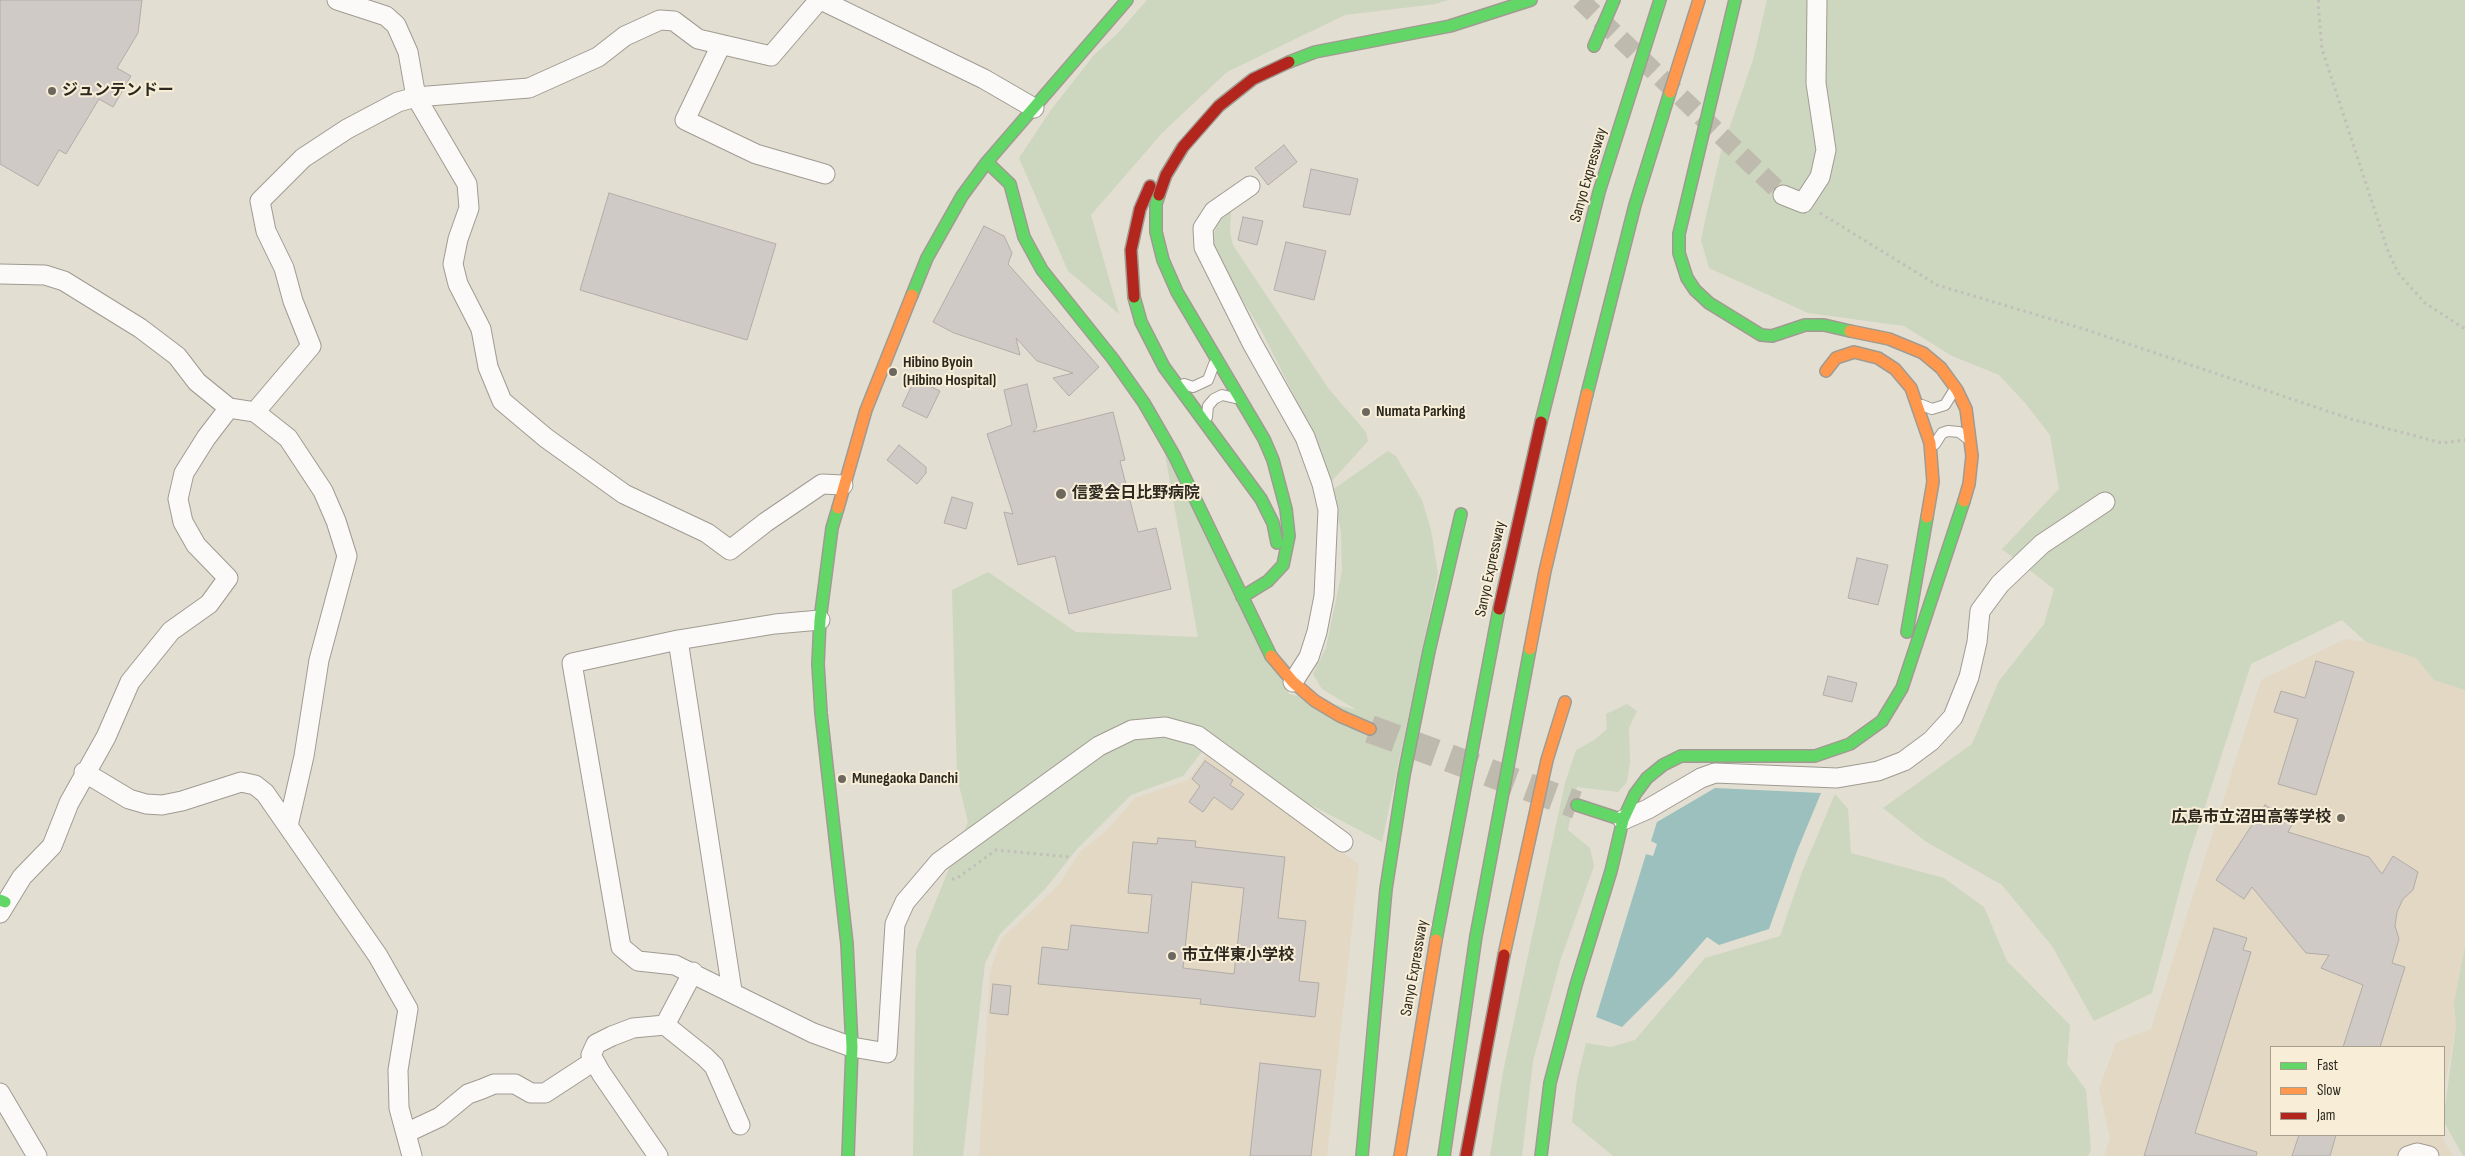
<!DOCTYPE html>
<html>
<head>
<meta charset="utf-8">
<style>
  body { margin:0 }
  #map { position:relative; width:2465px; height:1156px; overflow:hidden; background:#e3ded2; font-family:"Sofia Sans Condensed",sans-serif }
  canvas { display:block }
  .legend { position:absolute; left:2270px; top:1046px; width:175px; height:90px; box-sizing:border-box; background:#f8eed7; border:1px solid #a79f8e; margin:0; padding:6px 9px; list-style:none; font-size:15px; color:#2d2920 }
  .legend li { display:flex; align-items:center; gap:10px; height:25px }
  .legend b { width:25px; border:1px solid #a79f8e }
</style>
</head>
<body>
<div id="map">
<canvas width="2465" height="1156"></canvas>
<ul class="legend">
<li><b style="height:6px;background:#63d668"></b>Fast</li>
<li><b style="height:6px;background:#ff974d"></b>Slow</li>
<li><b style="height:6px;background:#b3261e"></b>Jam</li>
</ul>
</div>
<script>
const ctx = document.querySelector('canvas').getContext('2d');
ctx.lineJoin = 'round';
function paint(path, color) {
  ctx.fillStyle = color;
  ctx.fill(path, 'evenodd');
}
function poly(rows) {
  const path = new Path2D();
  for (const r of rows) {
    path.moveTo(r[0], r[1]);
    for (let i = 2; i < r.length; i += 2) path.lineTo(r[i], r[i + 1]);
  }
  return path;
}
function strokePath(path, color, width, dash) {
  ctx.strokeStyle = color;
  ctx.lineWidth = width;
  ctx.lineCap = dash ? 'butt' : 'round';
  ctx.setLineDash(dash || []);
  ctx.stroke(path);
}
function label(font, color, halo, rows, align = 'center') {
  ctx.font = font + ' "Sofia Sans Condensed","Noto Sans JP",sans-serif';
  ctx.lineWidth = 4;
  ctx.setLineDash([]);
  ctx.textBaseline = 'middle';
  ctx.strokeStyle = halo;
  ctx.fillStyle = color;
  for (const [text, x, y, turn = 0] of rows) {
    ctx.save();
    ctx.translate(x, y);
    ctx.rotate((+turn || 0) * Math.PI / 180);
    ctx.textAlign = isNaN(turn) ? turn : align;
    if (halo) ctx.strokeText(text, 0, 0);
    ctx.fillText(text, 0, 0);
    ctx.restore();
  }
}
paint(poly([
  [2345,639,2366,642,2416,658,2434,680,2465,690,2465,946,2454,1003,2456,1026,2444,1089,2444,1047,2271,1047,2271,1135,2441,1135,2453,1156,2104,1156,2110,1138,2099,1089,2116,1043,2151,1029,2261,680],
  [1206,756,1359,864,1327,1156,979,1156,990,972,1001,939,1059,885,1079,853,1108,829,1135,798,1188,780]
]), '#e2d8c3');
paint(poly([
  [1147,0,1448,0,1436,4,1345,15,1227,72,1163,132,1091,215,1119,314,1068,271,1019,158,1051,110,1094,55,1118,33],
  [1767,0,2465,0,2465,690,2434,680,2416,658,2366,642,2342,620,2251,664,2188,859,2152,993,2094,1021,2052,946,2002,885,1925,841,1883,808,1972,744,1999,681,2044,624,2054,589,2002,549,2059,489,2050,435,2026,404,1999,375,1952,356,1904,326,1808,313,1709,268,1701,240,1706,216,1721,152,1753,60],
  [1231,211,1230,232,1233,245,1328,388,1366,432,1368,441,1331,482,1314,435,1261,330,1221,265,1212,239,1218,222],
  [1164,449,1289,694,1357,710,1322,689,1313,674,1326,648,1342,571,1341,531,1331,491,1388,451,1396,456,1422,500,1431,530,1438,574,1382,842,1204,749,1183,776,1131,795,1078,848,1045,889,1000,934,985,963,963,1156,913,1156,916,950,968,822,957,777,952,590,988,572,1076,632,1198,637],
  [1627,704,1637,711,1629,728,1630,762,1627,782,1618,792,1577,787,1568,830,1590,848,1594,866,1561,958,1533,1061,1522,1156,1490,1156,1503,1072,1565,783,1576,750,1594,740,1607,729,1606,714],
  [1835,794,1848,809,1851,853,1944,878,1984,907,2007,961,2070,1025,2067,1064,2086,1090,2091,1150,2088,1156,1613,1156,1572,1122,1577,1080,1586,1043,1611,1047,1635,1040,1705,958,1780,936,1802,872],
  [2465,946,2465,1156,2463,1156,2444,1122,2444,1114,2456,1026,2454,1003]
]), '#cdd6be');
paint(poly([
  [1715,788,1821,793,1797,851,1769,929,1719,945,1707,937,1673,976,1622,1027,1596,1017,1646,854,1653,856,1657,844,1651,841,1657,822]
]), '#9cc0bd');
const building = poly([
  [0,0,142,0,138,33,117,68,131,76,113,107,99,99,66,154,59,150,38,186,0,164,0,0],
  [1284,145,1297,162,1268,185,1255,168,1284,145],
  [1311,169,1358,179,1350,215,1303,207,1311,169],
  [609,193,776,244,747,340,580,290,609,193],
  [1243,217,1263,221,1257,245,1238,240,1243,217],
  [984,226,1004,236,1012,253,1008,264,1099,367,1069,396,1053,378,1073,373,1037,361,1016,338,1020,355,954,333,933,322,984,226],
  [1286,242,1326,251,1314,300,1274,290,1286,242],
  [915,379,940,391,927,418,902,406,915,379],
  [1027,384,1037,427,1033,432,1113,412,1125,460,1120,461,1138,532,1156,528,1171,589,1069,614,1055,556,1018,565,1004,512,1013,514,987,434,1012,425,1004,390,1027,384],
  [899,445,926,467,926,473,917,484,887,460,899,445],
  [952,497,973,503,966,529,944,523,952,497],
  [1857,558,1888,565,1878,605,1848,598,1857,558],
  [2316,661,2354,672,2316,795,2278,784,2298,719,2274,712,2281,691,2305,698,2316,661],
  [1828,676,1857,683,1852,702,1823,695,1828,676],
  [1205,761,1233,780,1230,785,1244,794,1232,810,1214,797,1203,812,1189,802,1200,786,1192,779,1205,761],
  [2265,805,2293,823,2288,832,2369,857,2382,874,2393,856,2418,872,2413,890,2403,899,2397,912,2395,926,2399,939,2392,963,2405,967,2380,1047,2343,1047,2363,985,2321,968,2329,955,2306,953,2252,887,2244,899,2216,880,2265,805],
  [1158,838,1196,841,1195,847,1285,857,1278,918,1306,921,1299,981,1319,983,1315,1017,1200,1004,1201,999,1038,984,1042,947,1068,950,1071,925,1148,933,1152,895,1128,893,1133,842,1157,844,1158,838],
  [1192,882,1244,888,1234,974,1183,968,1192,882],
  [2214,928,2247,938,2243,950,2251,952,2195,1133,2257,1152,2256,1156,2144,1156,2214,928],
  [993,984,1011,986,1008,1015,990,1013,993,984],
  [1260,1063,1321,1070,1311,1156,1250,1156,1260,1063],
  [2299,1135,2336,1135,2330,1156,2292,1156,2299,1135]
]);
paint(building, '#d0cac6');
strokePath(building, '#b2aca9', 1);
strokePath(poly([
  [1580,0,1783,195]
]), '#bfbaae', 19, [19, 9]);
strokePath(poly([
  [1370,729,1577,805]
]), '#bfbaae', 28, [28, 14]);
const lane = poly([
  [1184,384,1193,387,1208,380,1214,364],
  [1922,405,1932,409,1945,405,1953,392],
  [1207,417,1208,406,1214,399,1222,395,1235,398],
  [1935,444,1942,433,1948,431,1959,432,1967,438]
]);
const street = poly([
  [337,0,386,16,396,25,408,52,416,97,467,184,469,208,458,239,453,264,458,284,481,329,488,367,502,401,546,438,624,494,707,533,730,550,766,522,822,484,843,485],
  [821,0,984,79,1034,108],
  [721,45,685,120,756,154,825,174],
  [1250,186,1214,211,1203,228,1204,247,1252,343,1305,437,1322,484,1328,510,1324,596,1317,632,1309,657,1293,682],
  [1783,195,1803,203,1820,177,1826,150,1816,83,1817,0],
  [0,274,45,275,64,281,140,328,177,356,197,382,229,408,255,412,288,438,323,491,336,521,347,556,319,660,304,756,288,826],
  [255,412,311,346,293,301,284,268,266,231,260,201,303,158,347,129,398,102,416,97,529,88,598,57,625,36,660,20,674,21,698,39,771,56,819,0],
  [820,620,775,624,678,640,572,663,621,947,638,961,675,965,813,1033,852,1047,887,1053,895,924,905,902,939,862,1099,746,1132,730,1165,727,1198,736,1343,842],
  [678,640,732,991],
  [84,772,129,799,146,804,162,805,182,801,241,782,255,785,265,793,378,956,408,1009,398,1070,399,1108,412,1156],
  [1623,820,1648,809,1701,778,1715,773,1837,778,1878,771,1904,761,1931,741,1953,717,1969,677,1977,642,1980,611,2000,584,2042,544,2105,502],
  [0,913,22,877,52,846,69,803,106,737,130,682,171,631,209,604,228,578,196,545,183,522,178,499,184,473,206,438,229,408],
  [665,1025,693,972],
  [0,1093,37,1156],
  [406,1133,440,1117,468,1094,482,1089,494,1084,515,1084,531,1093,545,1093,594,1061],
  [658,1156,601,1073,591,1055,596,1044,612,1036,633,1028,665,1025,705,1057,714,1066,740,1125],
  [2408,1156,2417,1153,2429,1156]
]);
const fast = poly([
  [1735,0,1679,234,1679,253,1687,278,1695,290,1709,303,1761,335,1772,336,1805,325,1824,325,1850,331],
  [1594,46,1614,0],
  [1289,62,1315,52,1450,26,1531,0],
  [987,162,1010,184,1024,237,1042,270,1113,359,1144,403,1174,455,1271,656],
  [1159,195,1156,204,1156,232,1163,260,1177,292,1264,439,1273,460,1286,509,1289,536,1283,565,1268,581,1242,597],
  [912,295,927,258,962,196,987,162,1127,0],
  [1134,297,1141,322,1164,367,1261,499,1273,523,1277,543],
  [1587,394,1635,205,1670,92],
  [1541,422,1599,192,1660,0],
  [838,508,832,528,820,620,818,664,821,713,847,944,852,1047,848,1156],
  [1907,632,1927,517],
  [1623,820,1635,794,1647,778,1663,765,1681,756,1815,756,1850,744,1882,721,1902,688,1964,501],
  [0,900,5,902],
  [1436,940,1499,609],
  [1362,1156,1386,889,1404,775,1429,651,1461,514],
  [1444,1156,1476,936,1530,649],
  [1541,1156,1550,1083,1576,985,1611,871,1623,820,1577,805]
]);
const slow = poly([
  [1670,92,1699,0],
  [1850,331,1889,339,1923,353,1941,368,1957,390,1966,409,1972,456,1969,484,1964,501],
  [1826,371,1836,358,1854,352,1878,358,1895,369,1911,388,1930,443,1933,482,1927,517],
  [838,508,866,410,912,295],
  [1530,649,1545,571,1587,394],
  [1271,656,1293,682,1315,701,1340,716,1370,729],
  [1504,955,1547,760,1565,702],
  [1400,1156,1436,940]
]);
const jam = poly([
  [1159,195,1166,175,1183,147,1219,106,1253,79,1289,62],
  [1134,297,1131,250,1140,209,1150,186],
  [1499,609,1541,422],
  [1466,1156,1504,955]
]);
strokePath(lane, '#a09b92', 12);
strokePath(street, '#a09b92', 21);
strokePath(fast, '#a09b92', 14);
strokePath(slow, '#a09b92', 14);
strokePath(jam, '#a09b92', 14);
strokePath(poly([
  [2319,0,2318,3,2322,49,2388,251,2398,273,2425,303,2465,329],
  [1820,213,1937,285,2084,329,2351,419,2442,443,2465,440],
  [952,879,956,879,996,850,1069,857]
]), '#c1bfba', 3, [2.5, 4]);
strokePath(lane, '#fbfaf8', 10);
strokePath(street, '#fbfaf8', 19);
strokePath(fast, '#63d668', 11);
strokePath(slow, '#ff974d', 11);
strokePath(jam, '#b3261e', 11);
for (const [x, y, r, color] of [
  [52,91,5,"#6d685e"],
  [893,372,5,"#6d685e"],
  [1366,412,5,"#6d685e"],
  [1061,494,6,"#6d685e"],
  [842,779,5,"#6d685e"],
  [2341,818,5,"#6d685e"],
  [1172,956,5,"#6d685e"]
]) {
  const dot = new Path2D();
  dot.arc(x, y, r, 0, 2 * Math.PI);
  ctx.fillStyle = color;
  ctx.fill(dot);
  strokePath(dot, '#f8eed7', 2);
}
label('bold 16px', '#2d2920', '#f8eed7', [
  ["ジュンテンドー",62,91],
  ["Hibino Byoin",903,363],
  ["(Hibino Hospital)",903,381],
  ["Numata Parking",1376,412],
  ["信愛会日比野病院",1072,494],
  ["Munegaoka Danchi",852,779],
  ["広島市立沼田高等学校",2331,818,"right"],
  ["市立伴東小学校",1182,956]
], 'left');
label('16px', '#2d2920', '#f8eed7', [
  ["Sanyo Expressway",1589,175,-74],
  ["Sanyo Expressway",1491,569,-78],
  ["Sanyo Expressway",1415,968,-80]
]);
</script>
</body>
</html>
